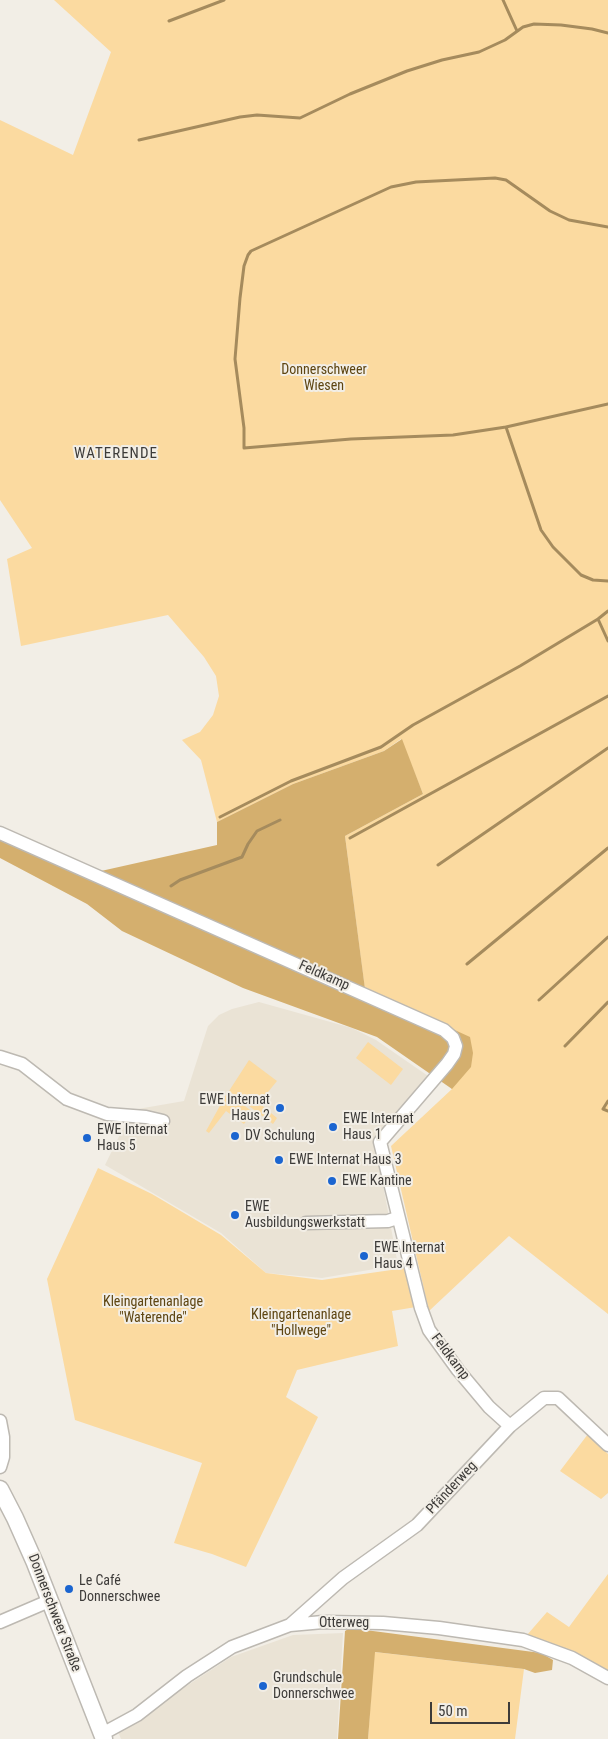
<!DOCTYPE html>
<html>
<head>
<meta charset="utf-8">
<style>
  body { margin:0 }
  #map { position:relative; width:608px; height:1739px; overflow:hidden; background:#f2eee6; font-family:"Roboto Condensed",sans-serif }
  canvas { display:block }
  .scale { position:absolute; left:430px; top:1702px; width:80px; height:22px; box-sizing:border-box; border:2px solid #3d3b39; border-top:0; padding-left:6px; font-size:15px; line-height:18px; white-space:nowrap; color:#3d3b39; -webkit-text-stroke:4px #f2eee6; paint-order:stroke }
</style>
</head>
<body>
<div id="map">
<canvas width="608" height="1739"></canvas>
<div class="scale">50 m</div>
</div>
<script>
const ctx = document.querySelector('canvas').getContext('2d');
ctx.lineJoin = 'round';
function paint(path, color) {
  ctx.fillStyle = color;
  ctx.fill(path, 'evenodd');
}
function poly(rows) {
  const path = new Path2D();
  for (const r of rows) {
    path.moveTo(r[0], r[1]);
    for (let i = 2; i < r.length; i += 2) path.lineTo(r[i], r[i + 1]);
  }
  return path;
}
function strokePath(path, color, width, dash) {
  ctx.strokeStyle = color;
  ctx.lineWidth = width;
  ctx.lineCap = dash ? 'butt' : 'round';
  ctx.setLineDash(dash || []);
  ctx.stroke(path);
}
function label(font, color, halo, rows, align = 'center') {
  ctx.font = font + ' "Roboto Condensed",sans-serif';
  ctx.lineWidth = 4;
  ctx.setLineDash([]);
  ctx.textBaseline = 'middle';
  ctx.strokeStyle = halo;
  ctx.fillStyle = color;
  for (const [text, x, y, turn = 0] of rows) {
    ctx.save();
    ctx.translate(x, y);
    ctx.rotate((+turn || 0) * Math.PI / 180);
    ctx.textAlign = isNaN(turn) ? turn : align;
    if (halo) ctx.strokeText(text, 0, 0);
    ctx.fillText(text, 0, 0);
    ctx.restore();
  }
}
paint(poly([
  [259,1002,352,1028,376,1040,431,1078,378,1138,383,1185,398,1265,322,1278,266,1273,221,1233,105,1165,132,1110,184,1101,208,1026,219,1015,232,1009],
  [343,1633,337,1739,121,1739,117,1729,142,1715,231,1657,293,1635]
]), '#eae3d5');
paint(poly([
  [54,0,608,0,608,1314,509,1236,429,1311,391,1146,452,1089,365,990,345,836,423,794,401,739,384,751,293,784,217,822,201,760,182,740,200,732,213,715,219,696,216,676,204,657,168,615,21,646,7,559,32,548,0,500,0,120,73,155,111,52],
  [368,1042,403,1069,391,1085,356,1058],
  [249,1060,277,1081,259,1103,277,1118,273,1124,229,1091],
  [227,1093,253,1112,244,1124,226,1111,209,1133,206,1131],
  [98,1168,152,1194,221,1235,266,1273,322,1280,405,1268,416,1307,392,1311,398,1346,297,1370,286,1397,318,1417,246,1567,212,1554,174,1543,202,1463,75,1420,47,1279],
  [588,1434,608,1454,608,1493,601,1499,560,1471],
  [608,1574,608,1675,527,1635,547,1612,569,1627],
  [374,1652,524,1669,515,1739,368,1739]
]), '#fbdaa0');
paint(poly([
  [402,739,423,794,345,836,365,989,470,1037,473,1053,471,1067,452,1089,377,1037,243,988,122,931,87,904,0,858,0,837,101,871,217,845,217,822,293,784,384,751],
  [350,1628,541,1653,553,1660,552,1670,535,1673,524,1669,375,1652,368,1739,338,1739,345,1631]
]), '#d4af6e');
strokePath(poly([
  [503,0,517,31],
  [169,21,224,0],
  [139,140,240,117,257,115,300,118,350,94,407,71,442,60,479,52,505,40,523,27,534,24,561,25,592,29,608,33],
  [608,227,569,220,550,211,506,180,495,178,416,182,391,187,251,251,248,255,244,266,240,298,235,359,244,428,244,448,351,439,453,435,506,427,608,404],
  [506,427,541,530,553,547,581,575,593,580,608,581],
  [598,619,608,641],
  [220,817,291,781,381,747,413,725,520,666,598,619,608,611],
  [350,838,608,696],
  [438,865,608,748],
  [171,886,180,880,242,857,248,844,257,831,280,820],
  [467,964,608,848],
  [539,1000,608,937],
  [565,1046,608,1002],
  [608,1101,603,1109,608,1111]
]), '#a58b5d', 3);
const minor = poly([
  [0,833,444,1030,453,1038,456,1046,454,1054,447,1064,380,1142,421,1308,429,1330,458,1370,489,1407,510,1426],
  [0,1057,22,1064,67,1099,107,1114,146,1117,163,1121],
  [306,1223,388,1221,397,1218],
  [0,1421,3,1437,3,1457,0,1467],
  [0,1622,49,1601],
  [290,1625,343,1578,417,1525,510,1426,544,1398,558,1398,608,1445],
  [102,1734,137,1715,187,1676,232,1647,290,1625,323,1622,383,1623,439,1628,523,1640,572,1658,608,1678]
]);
const major = poly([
  [0,1489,15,1518,35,1563,104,1739]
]);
strokePath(minor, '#bdb9b2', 15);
strokePath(major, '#bdb9b2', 19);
strokePath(minor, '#fff', 12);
strokePath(major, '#fff', 16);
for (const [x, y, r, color] of [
  [280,1108,5,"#1b65d0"],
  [333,1127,5,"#1b65d0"],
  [235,1136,5,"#1b65d0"],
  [87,1138,5,"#1b65d0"],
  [279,1160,5,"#1b65d0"],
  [332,1181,5,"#1b65d0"],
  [235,1215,5,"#1b65d0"],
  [364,1256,5,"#1b65d0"],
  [69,1589,5,"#1b65d0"],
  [263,1686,5,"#1b65d0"]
]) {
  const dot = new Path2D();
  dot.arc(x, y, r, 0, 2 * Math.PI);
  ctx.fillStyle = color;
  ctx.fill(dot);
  strokePath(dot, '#f2eee6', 2);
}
label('14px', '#5e4511', '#f2eee6', [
  ["Donnerschweer",324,370],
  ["Wiesen",324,386],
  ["Kleingartenanlage",153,1302],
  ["\"Waterende\"",153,1318],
  ["Kleingartenanlage",301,1315],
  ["\"Hollwege\"",301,1331]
]);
label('14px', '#3d3b39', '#f2eee6', [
  ["Feldkamp",324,976,24],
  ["Feldkamp",450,1357,53],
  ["Pfänderweg",452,1488,-47],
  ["Donnerschweer Straße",54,1613,69],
  ["Otterweg",344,1623]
]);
label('14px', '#3d3b39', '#f2eee6', [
  ["EWE Internat",270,1100,"right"],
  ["Haus 2",270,1116,"right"],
  ["EWE Internat",343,1119],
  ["Haus 1",343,1135],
  ["EWE Internat",97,1130],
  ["Haus 5",97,1146],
  ["DV Schulung",245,1136],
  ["EWE Internat Haus 3",289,1160],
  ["EWE Kantine",342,1181],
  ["EWE",245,1207],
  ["Ausbildungswerkstatt",245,1223],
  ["EWE Internat",374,1248],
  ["Haus 4",374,1264],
  ["Le Café",79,1581],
  ["Donnerschwee",79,1597],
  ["Grundschule",273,1678],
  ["Donnerschwee",273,1694]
], 'left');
ctx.letterSpacing = '1px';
label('15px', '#3d3b39', '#f2eee6', [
  ["WATERENDE",116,454]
]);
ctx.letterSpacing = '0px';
</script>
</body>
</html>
